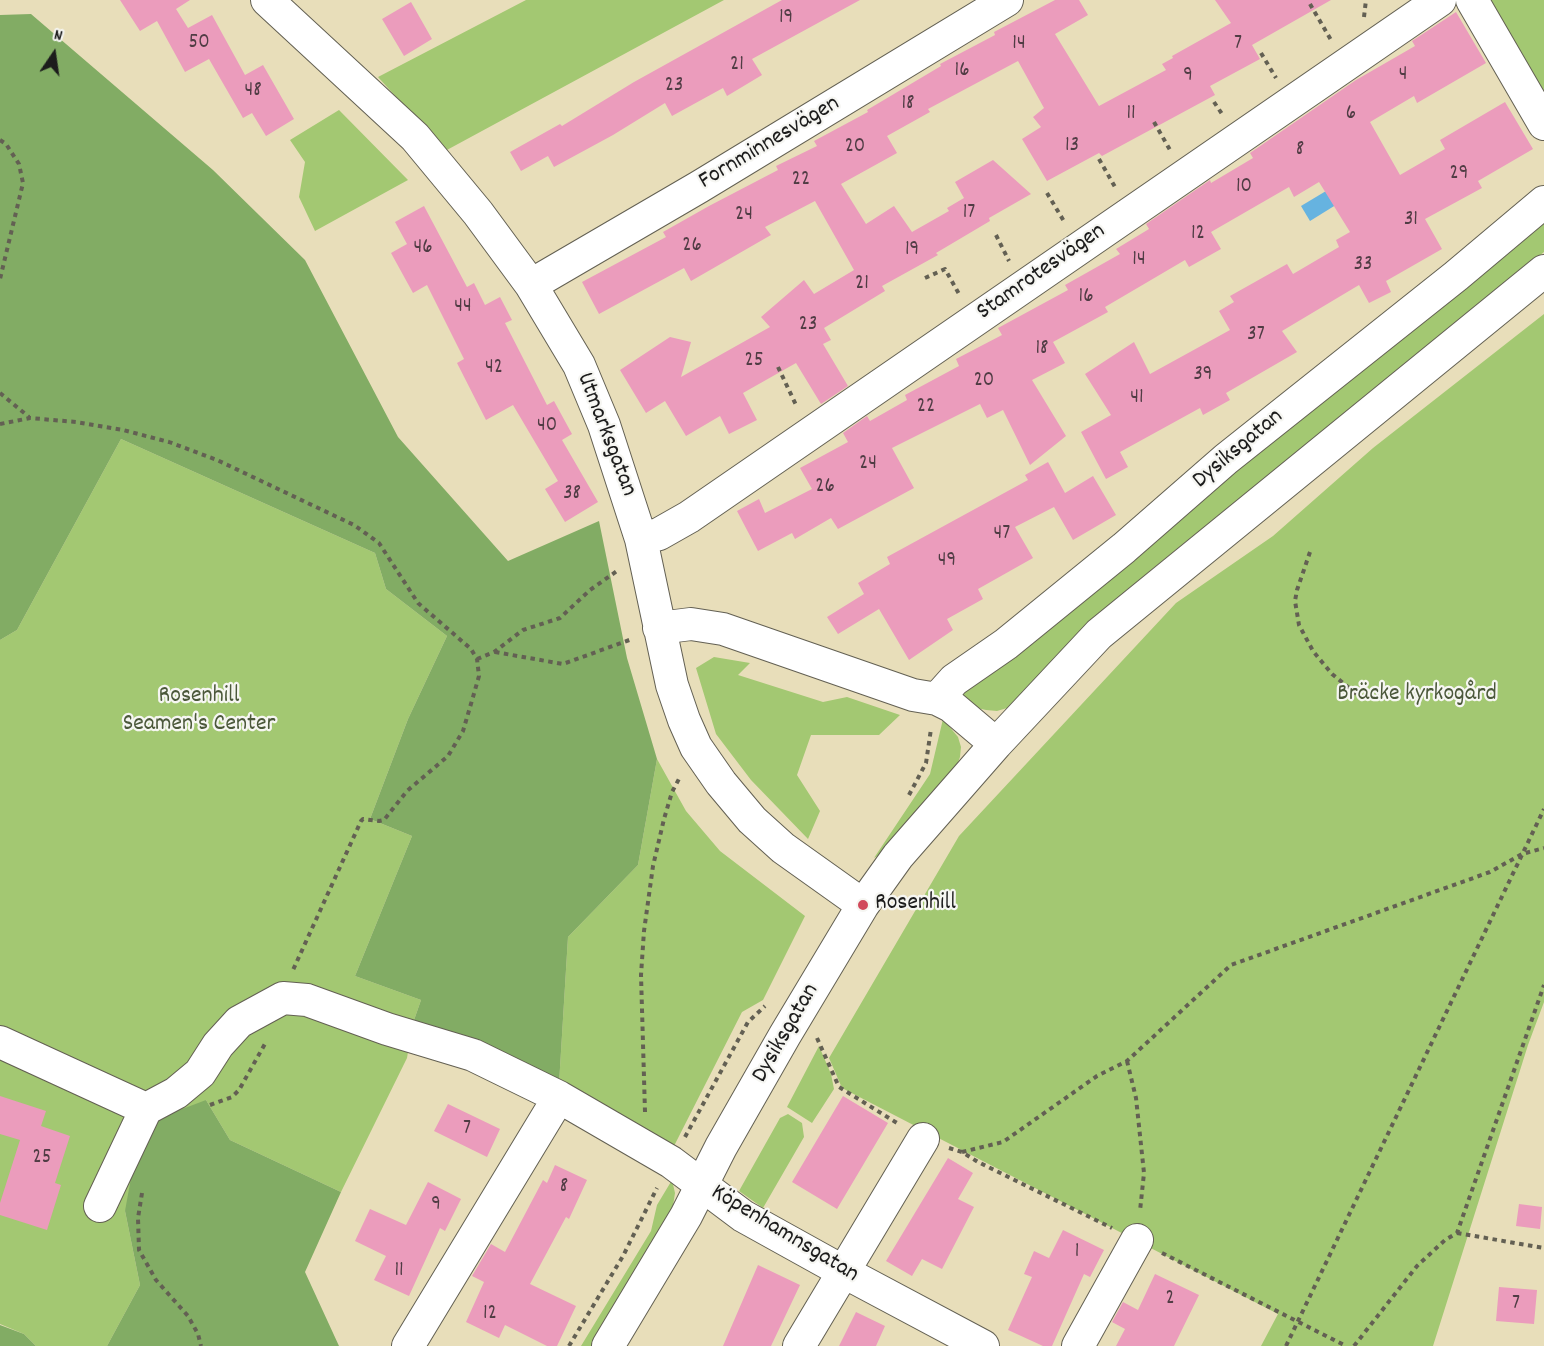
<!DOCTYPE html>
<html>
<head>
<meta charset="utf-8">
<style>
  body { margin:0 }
  #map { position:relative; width:1544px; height:1346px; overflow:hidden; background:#e8deba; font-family:Dekko,sans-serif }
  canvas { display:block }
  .north { position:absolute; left:24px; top:24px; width:60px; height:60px; -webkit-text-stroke:4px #f6f6f2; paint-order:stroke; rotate:13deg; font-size:16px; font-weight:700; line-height:24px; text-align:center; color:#1c1c1c }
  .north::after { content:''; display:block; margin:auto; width:21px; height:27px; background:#1c1c1c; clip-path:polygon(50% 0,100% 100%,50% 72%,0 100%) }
</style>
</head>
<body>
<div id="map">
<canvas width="1544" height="1346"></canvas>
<div class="north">N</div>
</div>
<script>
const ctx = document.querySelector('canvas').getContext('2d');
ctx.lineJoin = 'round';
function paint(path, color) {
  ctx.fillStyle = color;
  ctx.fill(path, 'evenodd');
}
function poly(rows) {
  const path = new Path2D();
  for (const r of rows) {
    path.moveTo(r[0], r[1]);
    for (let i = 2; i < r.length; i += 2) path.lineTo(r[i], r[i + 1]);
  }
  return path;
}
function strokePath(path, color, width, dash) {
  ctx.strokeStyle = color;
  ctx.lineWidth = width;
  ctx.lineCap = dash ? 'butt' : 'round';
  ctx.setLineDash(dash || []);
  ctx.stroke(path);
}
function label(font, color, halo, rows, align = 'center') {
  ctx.font = font + ' Dekko,sans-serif';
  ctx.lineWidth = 4.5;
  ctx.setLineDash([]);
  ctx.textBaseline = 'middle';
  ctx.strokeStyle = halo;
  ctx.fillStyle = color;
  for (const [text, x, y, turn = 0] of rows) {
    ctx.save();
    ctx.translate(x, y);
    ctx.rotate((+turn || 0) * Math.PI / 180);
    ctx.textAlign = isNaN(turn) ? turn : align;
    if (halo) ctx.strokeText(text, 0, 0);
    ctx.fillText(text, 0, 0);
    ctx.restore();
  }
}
paint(poly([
  [526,0,724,0,445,151,378,77],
  [1481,0,1544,0,1544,115],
  [339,110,408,180,315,231,299,197,305,162,290,140],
  [1544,215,1544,252,1151,570,1073,640,1007,708,997,711,986,710,977,708,963,696,963,692],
  [1544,314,1544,1002,1528,1045,1433,1346,1261,1346,1278,1314,842,1088,829,1058,959,836,1176,603,1273,536,1373,448],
  [121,439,375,553,386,589,447,636,408,719,370,819,412,836,355,976,421,1000,413,1023,407,1058,341,1192,230,1140,206,1100,125,1211,140,1285,107,1346,36,1346,24,1334,0,1324,0,640,17,630],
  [714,657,750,663,738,675,823,702,847,697,900,715,879,735,811,735,797,775,820,811,808,839,751,780,716,734,696,668],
  [943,719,958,737,961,747,960,757,956,768,881,854,874,858,930,774],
  [657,759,686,811,720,851,805,916,763,1000,742,1012,673,1148,559,1084,568,937,638,865],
  [819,1046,831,1074,834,1089,812,1123,787,1107],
  [788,1114,802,1123,804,1137,763,1208,739,1191,780,1118],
  [672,1180,675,1193,673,1206,662,1230,594,1346,581,1346,651,1231,657,1205]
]), '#a3c872');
paint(poly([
  [31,14,213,170,305,260,398,437,508,561,599,521,627,658,657,759,638,865,568,937,559,1084,413,1023,421,1000,355,976,412,836,370,819,408,719,447,636,386,589,375,553,121,439,17,630,0,640,0,15],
  [206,1100,230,1140,341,1192,305,1272,339,1346,107,1346,140,1285,125,1211,138,1139,164,1116],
  [0,1325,24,1334,36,1346,0,1346]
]), '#82ac64');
paint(poly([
  [1331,188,1339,203,1310,221,1301,206]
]), '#66b3e0');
paint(poly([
  [120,0,190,0,176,9,188,28,212,15,245,75,263,65,294,119,266,136,252,113,243,118,209,59,185,72,157,21,140,31],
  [782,0,860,0,752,59,762,75,727,96,723,88,672,116,665,103,613,135,554,167,548,156,521,171,510,152,560,124,562,126,634,82],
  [1055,0,1079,0,1088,15,1055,34,1099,106,1166,70,1162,64,1173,58,1172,56,1231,23,1215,0,1331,0,1252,45,1260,59,1210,86,1215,95,1102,156,1099,153,1047,181,1022,139,1041,127,1033,117,1044,108,1018,61,928,109,930,112,887,136,897,153,841,184,866,224,894,206,912,232,949,211,947,208,964,198,955,182,993,160,1031,194,989,218,990,221,936,253,938,255,882,286,885,291,824,328,831,340,823,344,848,386,821,404,796,363,743,393,757,420,729,434,720,416,686,436,665,401,646,413,620,370,670,337,691,342,681,377,770,327,761,317,804,280,814,294,854,270,815,201,765,227,771,235,691,281,684,268,599,314,582,282,666,237,663,232,709,206,778,170,776,166,817,146,814,141,868,112,867,110,941,66,940,64,995,35,994,32],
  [411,2,432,39,404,56,382,19],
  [1456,12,1486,63,1417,103,1414,96,1370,122,1400,175,1445,149,1440,140,1505,102,1533,149,1478,181,1482,188,1425,219,1442,249,1386,281,1391,292,1369,303,1359,285,1282,331,1297,352,1226,393,1230,400,1203,415,1200,408,1120,452,1128,467,1106,479,1081,432,1111,415,1085,374,1134,342,1150,374,1230,330,1219,311,1234,302,1230,296,1287,264,1293,274,1339,247,1336,240,1350,232,1319,182,1294,197,1289,187,1211,232,1221,249,1189,267,1185,260,1105,307,1108,312,1053,342,1065,363,1032,380,1066,436,1030,465,1003,410,987,418,980,404,892,448,914,488,838,529,831,518,795,539,792,533,758,551,737,511,759,499,765,513,812,489,800,468,848,442,843,433,867,416,870,421,907,400,905,395,959,366,956,359,1002,335,998,328,1068,290,1065,285,1120,254,1116,249,1149,229,1146,224,1210,180,1211,183,1253,158,1250,153,1356,80,1415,46,1412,41],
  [424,206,467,287,474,283,485,305,500,297,512,320,505,323,547,405,554,401,572,434,562,440,598,502,565,522,545,489,558,481,513,405,486,420,457,363,464,359,427,285,413,293,391,253,407,244,395,222],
  [1048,462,1065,493,1093,476,1116,515,1073,540,1054,507,1015,527,1033,558,978,589,983,599,947,619,953,630,909,660,879,609,838,634,827,617,864,594,858,583,890,564,887,557,1028,480,1025,475],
  [0,1096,46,1111,41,1126,70,1136,55,1183,61,1185,47,1230,0,1215,0,1203,20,1140,0,1134],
  [843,1096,888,1123,837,1209,792,1182],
  [448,1104,500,1129,487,1157,434,1131],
  [948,1158,973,1173,958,1199,974,1207,942,1269,922,1259,912,1276,886,1261],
  [555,1165,587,1180,569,1219,566,1217,530,1284,576,1306,557,1346,547,1346,505,1325,499,1338,466,1322,484,1282,472,1276,491,1244,505,1252,543,1180,547,1183],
  [428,1182,461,1199,445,1231,440,1228,409,1296,374,1280,386,1256,355,1241,370,1209,406,1225],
  [1519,1204,1542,1207,1540,1229,1516,1226],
  [1063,1230,1104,1250,1090,1277,1084,1274,1052,1346,1043,1346,1008,1330,1032,1277,1024,1274,1034,1251,1049,1258],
  [758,1265,800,1285,771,1346,723,1346],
  [1155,1274,1199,1295,1174,1346,1116,1346,1125,1329,1112,1322,1123,1302,1138,1310],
  [1499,1287,1537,1290,1534,1324,1496,1321],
  [856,1312,885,1326,876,1346,839,1346]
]), '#eb9cbc');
const minor = poly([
  [267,0,415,137,478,213,531,285,579,365,604,425,641,539,672,685,684,720,696,747,721,783,752,820,783,848,863,905],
  [1472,0,1544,124],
  [531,285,699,187,1007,0],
  [641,539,659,534,689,517,1440,0],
  [659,628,691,624,723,629,913,695,937,699,951,706,996,744],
  [937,699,954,680,1006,644,1124,548,1226,459,1456,276,1544,202],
  [0,1042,146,1109],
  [100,1206,146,1109,176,1093,200,1073,218,1045,239,1022,283,998,307,1000,387,1029,473,1055,559,1097],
  [408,1346,559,1097,671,1162,743,1216,844,1272,983,1346],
  [608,1346,686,1216,721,1147,785,1035,863,905,898,856,996,744,1099,634,1544,271],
  [799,1346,923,1139],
  [1078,1346,1137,1240]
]);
strokePath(minor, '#636053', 34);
strokePath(poly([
  [1310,4,1331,40],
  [1364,17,1366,0],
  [1261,53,1276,78],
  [1214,102,1222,114],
  [1154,122,1170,150],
  [0,140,6,144,19,164,23,183,0,279],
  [1099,159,1115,187],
  [1047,193,1065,223],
  [996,235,1009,261],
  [925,278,945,269,959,294],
  [778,367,797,407],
  [0,393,29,417],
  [0,424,30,418,76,422,123,430,169,442,217,460,354,525,379,543,418,603,471,649,477,659,479,676,473,697,463,731,448,756,407,791,384,820,379,821,363,819,361,821,293,970],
  [1310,552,1297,590,1295,601,1299,625,1313,651,1322,662,1332,674,1359,696],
  [495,652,563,664,632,639],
  [477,659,494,652,523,630,560,618,590,590,617,571],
  [909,795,926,763,931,729],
  [817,1038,839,1087,897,1123],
  [1127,1061,1136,1098,1144,1173,1140,1211],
  [210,1105,232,1097,239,1090,266,1042],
  [645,1112,641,975,644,931,653,866,664,819,672,792,680,777],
  [685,1137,748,1022,765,1006],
  [949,1148,962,1152,978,1162,1112,1228],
  [962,1152,1003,1142,1097,1076,1127,1061,1231,965,1490,872,1522,854,1544,848],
  [142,1193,138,1218,139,1250,156,1280,188,1316,198,1334,201,1346],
  [1457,1233,1544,1248],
  [1162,1253,1346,1346],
  [569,1346,623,1256,657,1188],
  [1286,1346,1544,809],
  [1354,1346,1417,1266,1445,1240,1457,1233,1544,985]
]), '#636053', 4, [4.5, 4.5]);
strokePath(minor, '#fff', 32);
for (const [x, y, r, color] of [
  [863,905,6,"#d1495b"]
]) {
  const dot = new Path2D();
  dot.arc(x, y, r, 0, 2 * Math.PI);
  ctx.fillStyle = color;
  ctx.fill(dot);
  strokePath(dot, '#f6f6f2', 2);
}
label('21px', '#503c44', null, [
  ["19",786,19],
  ["50",199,44],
  ["14",1019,45],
  ["7",1238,45],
  ["21",737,66],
  ["16",962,72],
  ["4",1403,76],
  ["9",1188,77],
  ["23",674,87],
  ["48",253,92],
  ["18",908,105],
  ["11",1131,115],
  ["6",1351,115],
  ["13",1072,147],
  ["20",855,148],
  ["8",1300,151],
  ["29",1459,175],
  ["22",801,181],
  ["10",1244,188],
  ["17",969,214],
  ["24",744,216],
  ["31",1411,221],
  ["12",1198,235],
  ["26",692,247],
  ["46",423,249],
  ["19",912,251],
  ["14",1139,261],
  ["33",1363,266],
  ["21",862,285],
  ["16",1086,298],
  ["44",463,308],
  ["23",808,326],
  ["37",1256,336],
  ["18",1042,350],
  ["25",754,362],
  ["42",494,369],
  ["39",1203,376],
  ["20",984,382],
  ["41",1137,399],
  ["22",926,408],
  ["40",547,427],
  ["24",868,465],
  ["26",825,488],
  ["38",572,495],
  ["47",1002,535],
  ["49",947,562],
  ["7",467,1130],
  ["25",42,1159],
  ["8",564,1188],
  ["9",436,1206],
  ["1",1077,1253],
  ["11",399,1272],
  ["2",1170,1300],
  ["7",1516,1305],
  ["12",490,1315]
]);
label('24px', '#1c1c1c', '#f6f6f2', [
  ["Fornminnesvägen",770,144,-31],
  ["Stamrotesvägen",1042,273,-35],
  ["Utmarksgatan",605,435,69],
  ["Dysiksgatan",1239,450,-40],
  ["Dysiksgatan",787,1034,-60],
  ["Köpenhamnsgatan",784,1235,31]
]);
label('24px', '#4b583a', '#f6f6f2', [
  ["Bräcke kyrkogård",1417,696],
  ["Rosenhill",199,698],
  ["Seamen's Center",199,726]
]);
label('24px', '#1c1c1c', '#f6f6f2', [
  ["Rosenhill",875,905]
], 'left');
</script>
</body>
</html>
